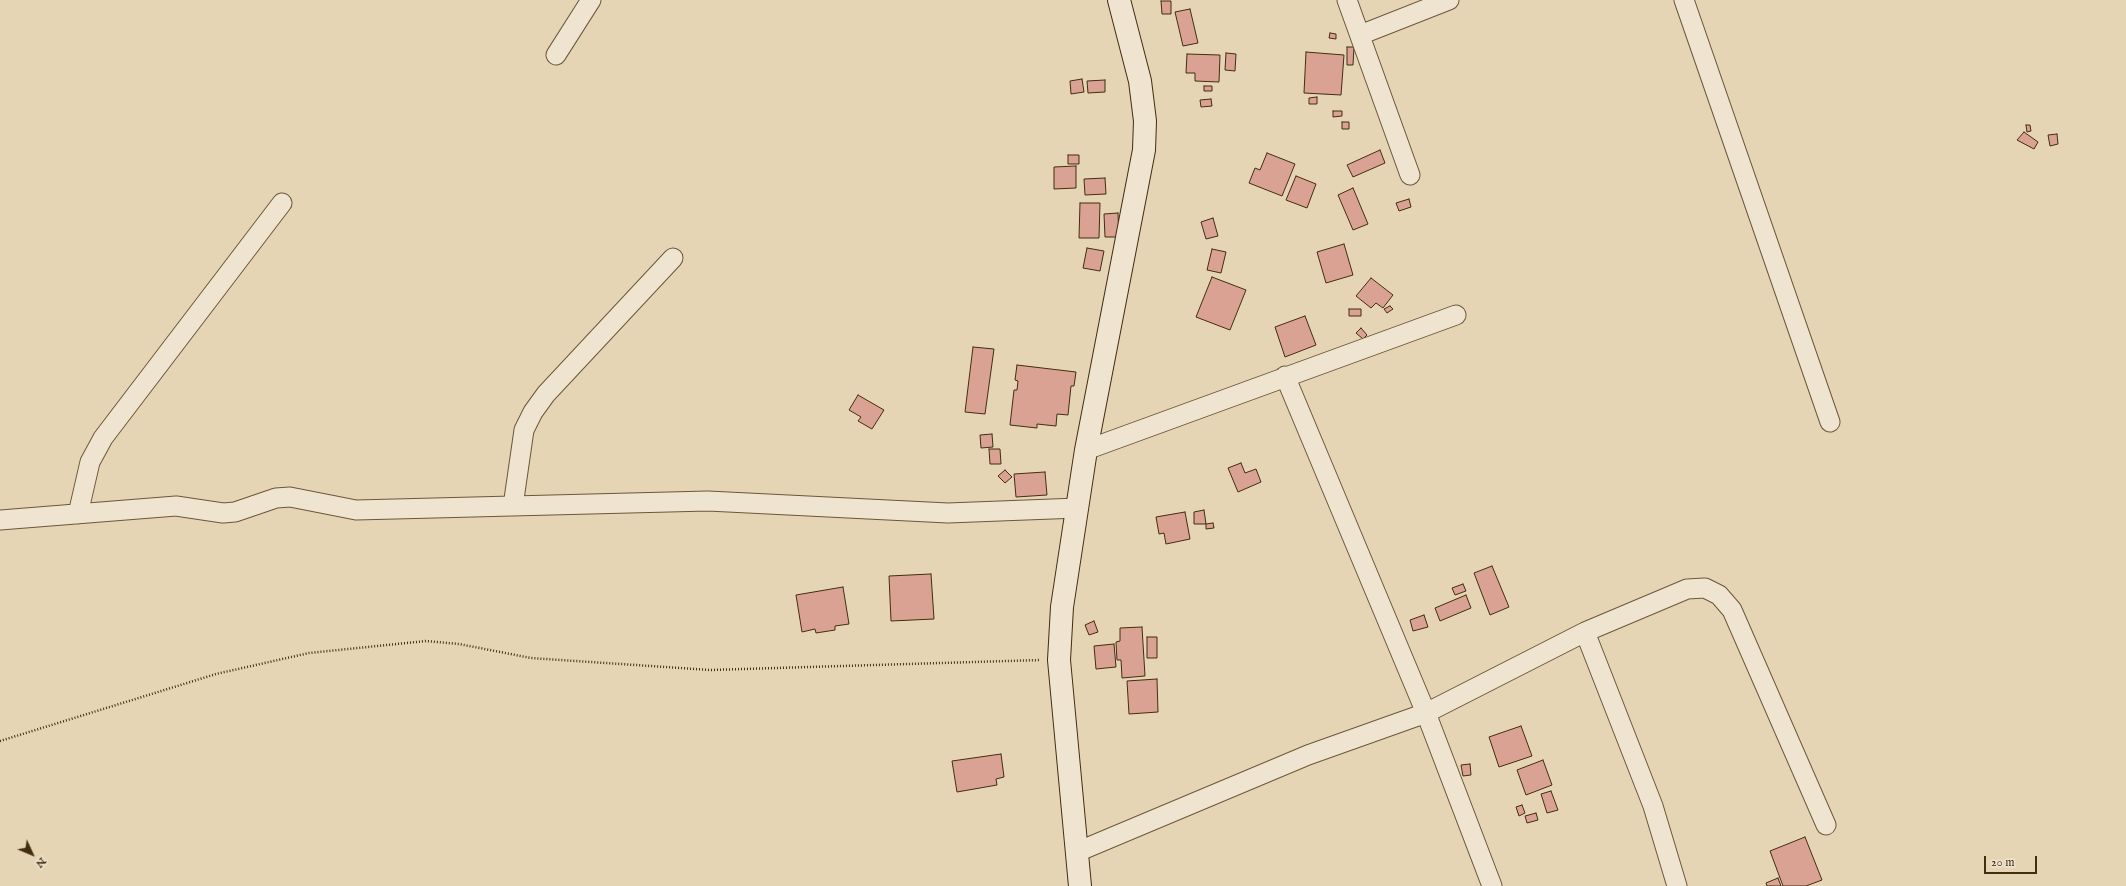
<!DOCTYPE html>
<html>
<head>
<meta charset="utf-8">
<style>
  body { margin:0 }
  #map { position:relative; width:2126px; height:886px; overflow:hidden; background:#e6d5b5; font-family:"IM FELL English",serif }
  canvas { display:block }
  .north { position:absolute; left:12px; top:834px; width:40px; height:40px; -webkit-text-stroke:3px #efe4cf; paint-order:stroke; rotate:134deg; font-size:11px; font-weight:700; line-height:16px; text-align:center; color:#422d11 }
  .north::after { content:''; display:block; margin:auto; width:14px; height:18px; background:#422d11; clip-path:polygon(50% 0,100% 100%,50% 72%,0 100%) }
  .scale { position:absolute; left:1984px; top:856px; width:53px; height:18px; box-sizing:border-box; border:2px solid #422d11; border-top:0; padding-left:5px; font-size:12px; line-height:14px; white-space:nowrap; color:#422d11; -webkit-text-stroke:3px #efe4cf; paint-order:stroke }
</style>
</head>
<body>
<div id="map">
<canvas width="2126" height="886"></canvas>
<div class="north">N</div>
<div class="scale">20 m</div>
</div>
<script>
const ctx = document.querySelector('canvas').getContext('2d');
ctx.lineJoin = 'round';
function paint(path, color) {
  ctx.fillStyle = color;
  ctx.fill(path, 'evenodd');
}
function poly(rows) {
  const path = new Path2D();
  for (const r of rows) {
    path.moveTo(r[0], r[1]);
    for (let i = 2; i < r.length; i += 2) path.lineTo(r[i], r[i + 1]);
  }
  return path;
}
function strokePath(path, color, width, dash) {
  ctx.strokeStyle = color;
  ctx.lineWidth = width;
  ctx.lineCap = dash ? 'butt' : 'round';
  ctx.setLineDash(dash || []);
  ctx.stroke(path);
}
const building = poly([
  [1161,1,1171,1,1171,14,1162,14,1161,1],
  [1190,9,1198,43,1183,46,1175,12,1190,9],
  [1330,33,1336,34,1336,39,1329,38,1330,33],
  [1347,47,1354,47,1353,65,1347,65,1347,47],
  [1306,52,1344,55,1341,95,1304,93,1306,52],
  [1226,53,1236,54,1235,71,1225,70,1226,53],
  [1187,54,1220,55,1219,82,1195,81,1195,73,1186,73,1187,54],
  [1082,79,1084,92,1071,94,1070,81,1082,79],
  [1105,80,1105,92,1088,93,1087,81,1105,80],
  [1204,86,1212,86,1212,91,1204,91,1204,86],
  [1317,97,1317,104,1309,104,1309,98,1317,97],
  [1211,99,1212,106,1201,107,1200,100,1211,99],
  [1333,111,1342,111,1342,116,1333,117,1333,111],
  [1342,122,1349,122,1349,129,1342,129,1342,122],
  [2026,125,2030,125,2031,131,2027,132,2026,125],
  [2024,132,2038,142,2034,149,2017,140,2024,132],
  [2057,134,2058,144,2050,146,2048,135,2057,134],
  [1380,150,1385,163,1353,177,1347,165,1380,150],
  [1267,153,1295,164,1282,196,1249,183,1255,168,1260,170,1267,153],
  [1068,155,1079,155,1079,164,1068,164,1068,155],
  [1076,166,1076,188,1054,189,1054,167,1076,166],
  [1296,176,1316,184,1307,208,1286,200,1296,176],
  [1105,178,1106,194,1085,195,1084,179,1105,178],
  [1353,188,1368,224,1353,230,1338,195,1353,188],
  [1409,199,1411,207,1399,211,1396,203,1409,199],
  [1080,203,1100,203,1099,238,1079,238,1080,203],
  [1118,213,1119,237,1105,237,1104,214,1118,213],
  [1213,218,1218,236,1206,239,1201,222,1213,218],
  [1344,244,1353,275,1326,283,1317,252,1344,244],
  [1087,248,1104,251,1100,271,1083,268,1087,248],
  [1212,249,1226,252,1221,273,1207,270,1212,249],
  [1212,277,1246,290,1230,330,1196,317,1212,277],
  [1371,278,1393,295,1383,308,1376,303,1371,308,1356,296,1371,278],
  [1390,306,1393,309,1387,313,1384,309,1390,306],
  [1349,309,1361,309,1361,316,1349,316,1349,309],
  [1305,316,1316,345,1285,357,1275,327,1305,316],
  [1361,328,1367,335,1363,339,1356,333,1361,328],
  [973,347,994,349,985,414,965,412,973,347],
  [1017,365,1076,372,1074,386,1071,386,1068,415,1057,414,1056,426,1037,424,1037,428,1010,425,1014,390,1017,390,1018,381,1015,380,1017,365],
  [858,395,884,410,872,429,858,421,861,417,849,410,858,395],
  [992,434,993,447,981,448,980,435,992,434],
  [989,449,1000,449,1001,464,990,464,989,449],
  [1241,463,1245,473,1256,469,1261,482,1238,492,1228,468,1241,463],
  [1005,470,1012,477,1005,483,998,476,1005,470],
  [1045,472,1047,495,1016,497,1014,474,1045,472],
  [1204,510,1206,524,1194,524,1194,512,1204,510],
  [1185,512,1190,539,1166,544,1164,533,1159,534,1156,517,1185,512],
  [1213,523,1214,528,1206,529,1206,524,1213,523],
  [1492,566,1509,607,1490,615,1474,573,1492,566],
  [931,574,934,619,891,621,889,576,931,574],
  [1463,584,1466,591,1455,595,1452,588,1463,584],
  [843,587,849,624,835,626,835,630,816,633,815,629,802,632,796,595,843,587],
  [1466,595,1471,608,1440,621,1435,608,1466,595],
  [1424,615,1428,627,1413,631,1410,620,1424,615],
  [1094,621,1098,632,1089,635,1085,625,1094,621],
  [1142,627,1145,676,1122,678,1121,660,1117,660,1116,642,1120,641,1120,628,1142,627],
  [1147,637,1157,637,1157,658,1147,658,1147,637],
  [1114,644,1116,667,1096,669,1094,646,1114,644],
  [1157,679,1158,712,1129,714,1127,681,1157,679],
  [1521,726,1532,756,1499,767,1489,737,1521,726],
  [1001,754,1004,777,996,779,997,785,957,792,952,761,1001,754],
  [1543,760,1552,785,1526,795,1517,770,1543,760],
  [1470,764,1471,775,1463,776,1461,765,1470,764],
  [1551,791,1558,810,1547,813,1541,794,1551,791],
  [1522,805,1525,813,1519,816,1516,807,1522,805],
  [1536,813,1538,820,1527,823,1525,816,1536,813],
  [1805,837,1822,880,1806,886,1783,886,1770,851,1805,837],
  [1778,878,1781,886,1767,886,1766,883,1778,878]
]);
paint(building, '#d9a292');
strokePath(building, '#422d11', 1);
const minor = poly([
  [1347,0,1410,175],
  [1684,0,1830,422],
  [1360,35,1449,0],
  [556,55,591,0],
  [1285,376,1426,713,1492,886],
  [1086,450,1456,315],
  [513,506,524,430,533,412,546,394,673,258],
  [78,514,90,462,103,438,282,203],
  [0,520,176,506,223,513,235,512,276,498,290,497,356,510,708,501,948,513,1078,508],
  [1585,632,1653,806,1677,886],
  [1077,852,1308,755,1426,713,1585,632,1687,589,1705,588,1719,595,1732,610,1826,825]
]);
const secondary = poly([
  [1080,886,1059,660,1062,607,1086,450,1144,150,1145,121,1140,81,1119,0]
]);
strokePath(minor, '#6b573a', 21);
strokePath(secondary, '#422d11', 24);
strokePath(poly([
  [0,741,216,674,309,653,426,641,459,644,531,658,710,670,1040,660]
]), '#422d11', 2.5, [1, 2]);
strokePath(minor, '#efe4cf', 19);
strokePath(secondary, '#efe4cf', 22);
</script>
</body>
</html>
